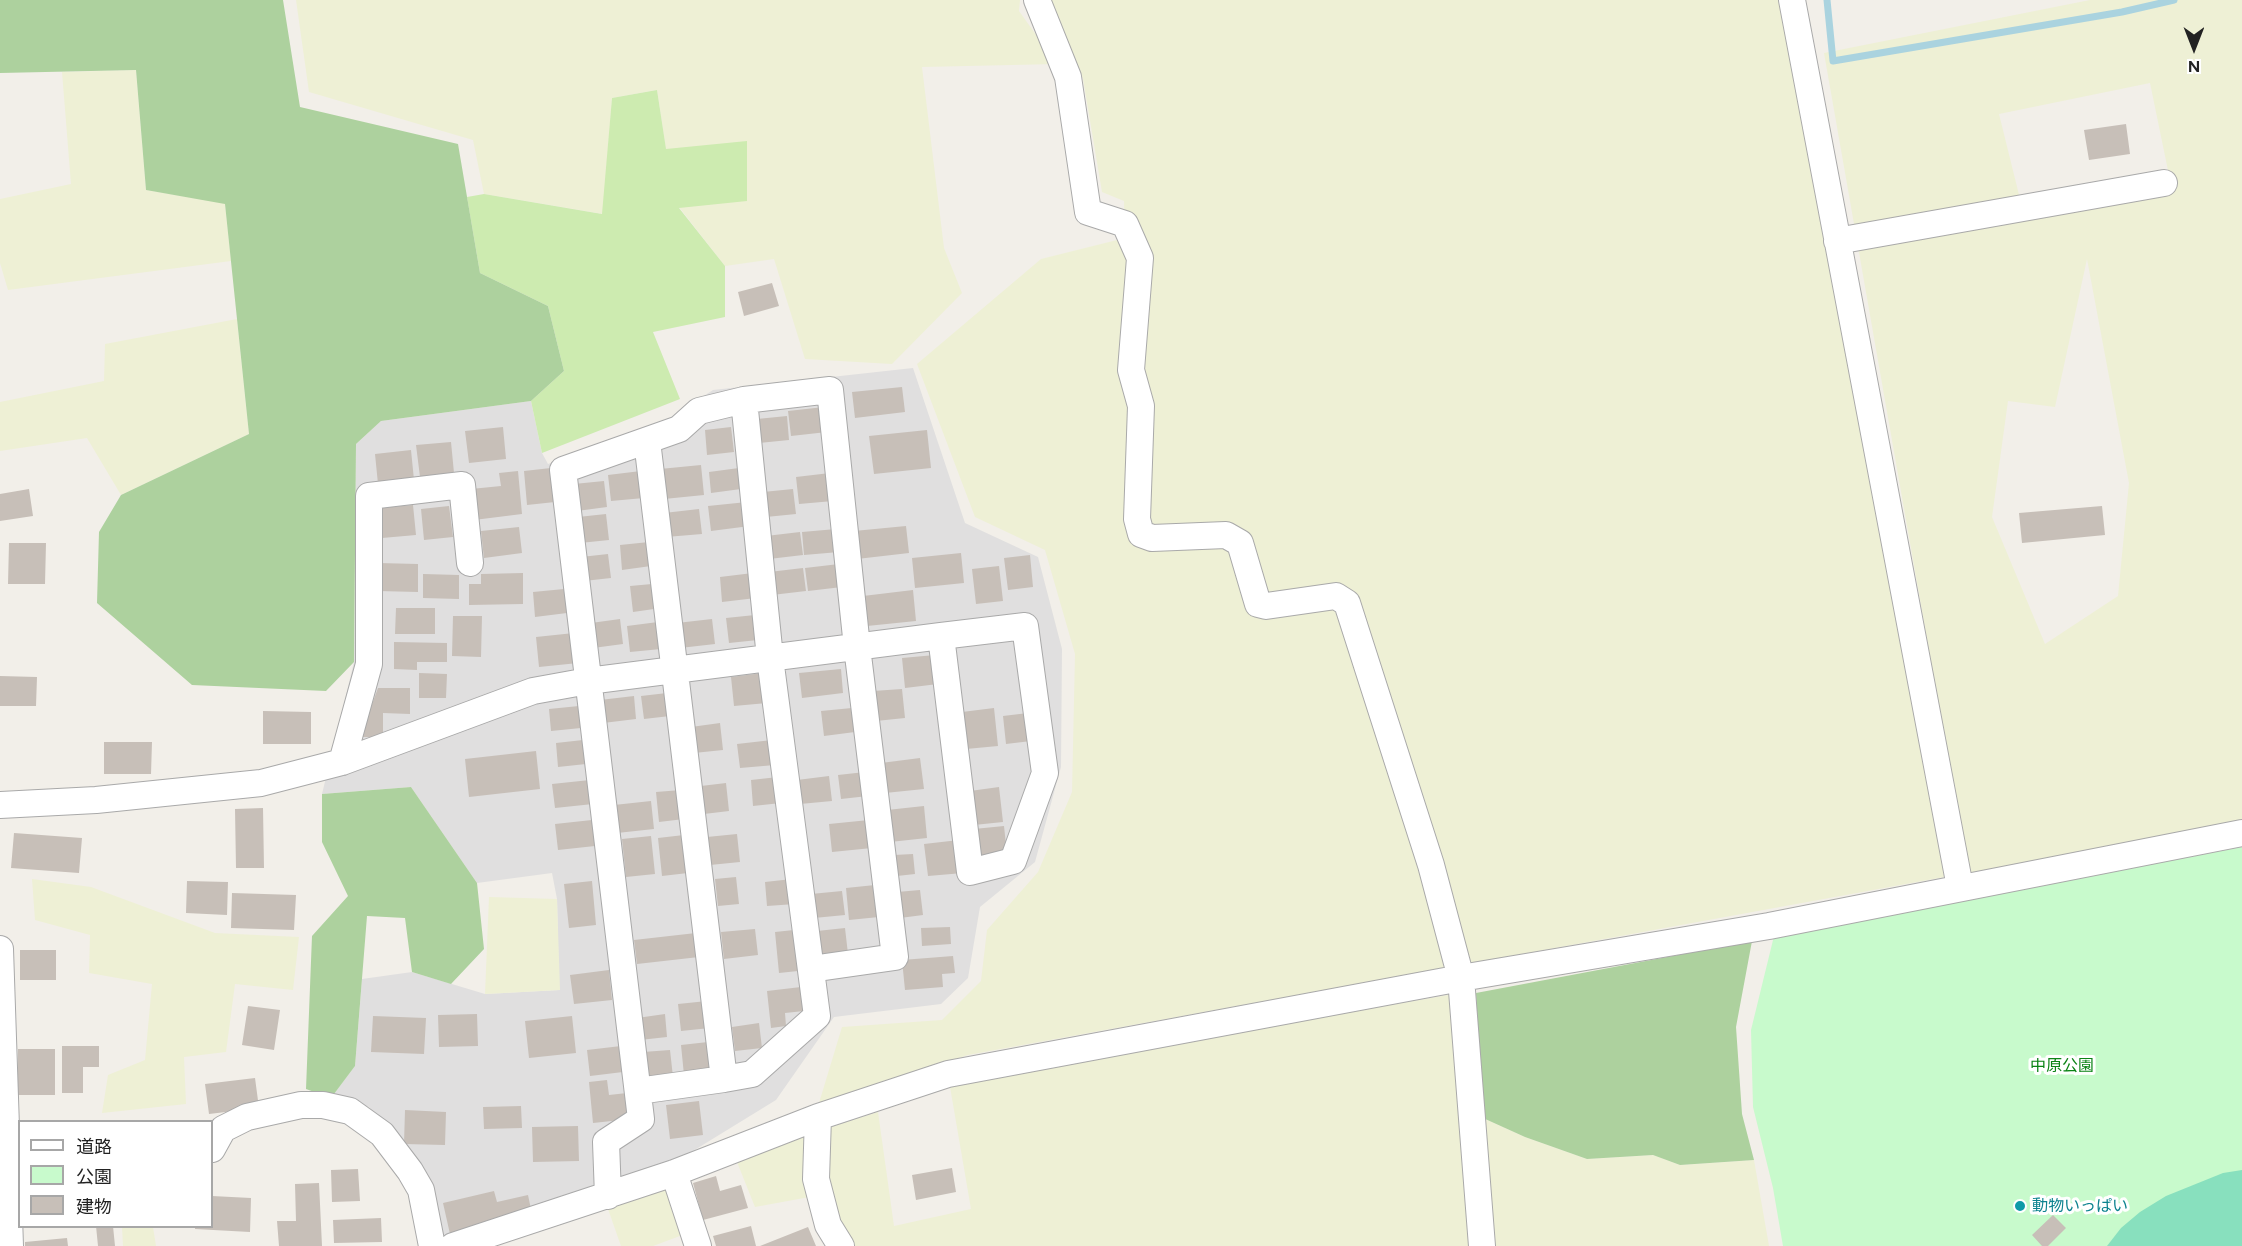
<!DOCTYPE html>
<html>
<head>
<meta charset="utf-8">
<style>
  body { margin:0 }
  #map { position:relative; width:2242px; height:1246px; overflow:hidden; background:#f2efe9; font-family:Figtree,"Noto Sans JP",sans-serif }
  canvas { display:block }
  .legend { position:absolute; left:18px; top:1120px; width:195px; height:108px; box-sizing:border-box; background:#fff; border:2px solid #a7a7a7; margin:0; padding:8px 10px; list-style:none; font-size:18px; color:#222 }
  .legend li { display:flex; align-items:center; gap:12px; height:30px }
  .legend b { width:30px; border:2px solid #a7a7a7 }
  .north { position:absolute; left:2164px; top:18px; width:60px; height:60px; -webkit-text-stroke:4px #fff; paint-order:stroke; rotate:180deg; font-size:16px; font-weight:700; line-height:24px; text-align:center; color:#222 }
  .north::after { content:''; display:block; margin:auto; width:21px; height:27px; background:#222; clip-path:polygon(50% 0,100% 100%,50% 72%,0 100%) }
</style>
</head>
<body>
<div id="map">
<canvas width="2242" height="1246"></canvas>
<ul class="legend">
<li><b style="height:8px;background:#fff"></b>道路</li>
<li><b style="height:16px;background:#c8facc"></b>公園</li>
<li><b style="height:16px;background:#c7bfb8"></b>建物</li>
</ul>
<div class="north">N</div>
</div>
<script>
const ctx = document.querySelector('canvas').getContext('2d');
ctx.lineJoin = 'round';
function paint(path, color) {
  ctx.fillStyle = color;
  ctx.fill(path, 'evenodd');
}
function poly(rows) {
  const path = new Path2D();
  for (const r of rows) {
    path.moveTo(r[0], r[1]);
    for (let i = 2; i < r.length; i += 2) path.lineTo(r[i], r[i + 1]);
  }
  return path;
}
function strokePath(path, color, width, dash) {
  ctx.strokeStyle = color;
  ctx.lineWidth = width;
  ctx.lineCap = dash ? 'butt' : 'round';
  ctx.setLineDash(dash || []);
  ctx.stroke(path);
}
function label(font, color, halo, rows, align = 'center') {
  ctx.font = font + ' Figtree,"Noto Sans JP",sans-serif';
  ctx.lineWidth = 6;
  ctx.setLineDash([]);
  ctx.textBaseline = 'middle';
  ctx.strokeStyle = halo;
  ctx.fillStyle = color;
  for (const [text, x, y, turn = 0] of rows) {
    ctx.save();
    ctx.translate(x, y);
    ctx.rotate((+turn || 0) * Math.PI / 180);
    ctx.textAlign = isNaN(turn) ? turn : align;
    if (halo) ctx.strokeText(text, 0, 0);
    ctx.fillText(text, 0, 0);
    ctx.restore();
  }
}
paint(poly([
  [913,368,965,523,1038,557,1062,649,1061,767,1035,862,980,907,968,978,941,1004,834,1017,776,1100,675,1162,440,1242,423,1178,369,1107,331,1098,355,1066,362,979,412,972,485,994,559,990,557,899,552,873,477,883,411,787,322,794,354,662,356,444,381,421,531,401,542,453,548,464,664,422,713,390]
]), '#e0dfdf');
paint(poly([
  [296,0,1020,0,1019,11,1057,64,922,67,944,248,962,293,892,364,805,359,774,259,725,266,679,207,666,150,657,90,612,98,603,214,484,194,473,140,309,92],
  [1050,0,1790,0,1950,876,968,1055,819,1103,842,1027,942,1020,981,981,987,930,1038,872,1072,792,1075,654,1045,550,975,517,917,364,1041,259,1125,238,1124,201,1102,192,1083,79],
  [2090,0,2242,0,2242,823,1968,873,1824,53],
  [2150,83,2171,185,2024,215,1999,114],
  [2087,259,2129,483,2118,596,2045,644,1992,517,2008,401,2055,407],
  [136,70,146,190,225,203,231,261,8,290,0,263,0,199,71,184,62,72],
  [237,319,249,434,121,495,87,438,0,451,0,402,104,381,105,344],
  [32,879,91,887,215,933,299,937,293,990,235,984,226,1052,184,1057,186,1104,102,1113,108,1075,145,1060,152,984,89,973,90,935,35,920],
  [489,897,557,899,560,990,485,994],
  [1454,994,1473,1246,850,1246,826,1194,755,1207,735,1157,878,1112,894,1226,971,1209,949,1081],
  [1483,1118,1525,1137,1587,1159,1653,1155,1680,1165,1754,1160,1769,1246,1493,1246],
  [667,1189,688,1233,653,1246,621,1246,608,1209],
  [122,1227,153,1227,156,1246,123,1246]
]), '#eef0d5');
paint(poly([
  [657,90,666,149,747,141,747,201,679,208,725,266,725,317,653,332,680,399,542,453,531,401,564,371,548,306,480,273,467,197,484,194,602,214,612,98]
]), '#cdebb0');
paint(poly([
  [0,0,283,0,300,107,458,144,480,273,548,306,564,371,531,401,381,421,356,444,354,662,326,691,192,685,97,603,99,532,121,495,249,434,225,204,146,190,136,70,0,73],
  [411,787,477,883,484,949,451,984,412,972,405,918,367,916,355,1066,331,1098,306,1089,312,936,348,896,322,842,322,794],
  [1752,941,1736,1027,1742,1114,1754,1160,1680,1165,1653,1155,1587,1159,1525,1137,1483,1118,1476,993]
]), '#add19e');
paint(poly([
  [2242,847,2242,1246,1783,1246,1773,1188,1753,1107,1751,1030,1774,936]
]), '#c8facc');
paint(poly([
  [2242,1170,2242,1246,2107,1246,2121,1228,2140,1212,2166,1196,2223,1173]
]), '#88e0be');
strokePath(poly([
  [1827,0,1833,61,2122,12,2174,0]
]), '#aad3df', 7);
paint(poly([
  [2126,124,2130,154,2089,160,2084,130],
  [772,283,779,306,744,316,738,292],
  [902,387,905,412,855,418,852,392],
  [824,407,827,432,791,436,788,411],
  [787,416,789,440,759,443,757,419],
  [503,427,506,459,469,463,465,431],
  [731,427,734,452,707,455,705,430],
  [927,430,931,468,874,474,869,436],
  [451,442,454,473,420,477,416,445],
  [411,450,414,480,378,484,375,454],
  [701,465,704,495,664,499,660,469],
  [551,468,555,502,527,505,524,471],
  [739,468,741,489,711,493,709,472],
  [518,471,522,514,474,520,471,489,501,486,499,473],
  [641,471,644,498,611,501,608,475],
  [830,473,833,501,799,504,796,477],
  [604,481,607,507,577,511,574,484],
  [29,489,33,516,0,521,0,494],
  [793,489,796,514,766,517,763,492],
  [747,502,750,526,711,531,708,506],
  [413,505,416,535,382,538,379,508],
  [449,506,453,537,424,540,421,509],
  [2102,506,2105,535,2022,543,2019,513],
  [699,509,702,534,666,537,664,513],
  [606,514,609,540,580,543,578,517],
  [906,526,909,553,857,559,854,531],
  [519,527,522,553,484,558,481,531],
  [836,529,839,552,804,555,802,532],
  [800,532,803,555,769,559,766,536],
  [649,542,651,566,622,570,620,545],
  [9,543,46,543,45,584,8,584],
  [961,553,964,583,915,588,912,558],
  [608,554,611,578,584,581,581,557],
  [1030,555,1033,587,1008,590,1004,558],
  [378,563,418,564,418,592,378,591],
  [839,564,842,587,808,591,805,568],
  [999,566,1003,601,976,604,972,569],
  [803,568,806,591,772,595,769,572],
  [523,573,523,604,469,605,469,584,481,584,481,574],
  [753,573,756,598,722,602,720,577],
  [423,574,459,575,459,599,423,598],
  [652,584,654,609,633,612,630,586],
  [564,589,567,613,535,617,533,592],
  [913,590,916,621,867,626,863,596],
  [396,608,435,608,435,634,395,634],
  [755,615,758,640,729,643,726,618],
  [453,616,482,616,481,657,452,656],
  [620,619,623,644,593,648,591,623],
  [712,619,715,644,680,648,677,623],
  [658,622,661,649,630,652,627,626],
  [574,633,578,663,539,667,536,637],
  [394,642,447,643,447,662,417,662,417,670,394,669],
  [935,655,938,684,905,688,902,658],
  [841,669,843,693,802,698,799,673],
  [419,673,447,674,446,698,419,698],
  [763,673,767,703,734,706,731,677],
  [0,676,37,677,36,706,0,706],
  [378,688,410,688,410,714,383,713,383,737,360,737],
  [902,689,905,718,876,721,873,691],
  [667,693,670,716,644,719,641,696],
  [634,696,636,719,603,723,600,700],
  [579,706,581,728,551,731,549,709],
  [852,708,855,732,824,736,821,711],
  [994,708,998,746,966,749,962,712],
  [263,711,311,712,311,744,263,744],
  [1028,713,1031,741,1006,744,1003,716],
  [720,723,723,750,694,753,691,727],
  [583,740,586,764,558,767,556,743],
  [772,740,775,765,740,768,737,744],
  [104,742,152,742,151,774,104,774],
  [536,751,540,789,469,797,465,759],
  [920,758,924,789,885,793,881,763],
  [865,772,868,796,841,799,838,775],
  [829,776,832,801,800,804,797,780],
  [778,777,781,803,753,806,751,780],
  [590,780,593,804,555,808,552,784],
  [726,783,729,811,704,814,701,786],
  [999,787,1003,822,974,825,970,791],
  [681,790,684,819,659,822,656,792],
  [651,801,654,829,617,833,614,805],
  [924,806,927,838,890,842,887,810],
  [263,808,264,868,236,868,235,809],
  [592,820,595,846,558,850,555,824],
  [869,820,872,848,832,852,829,824],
  [1004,826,1007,854,977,857,974,829],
  [14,833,82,838,79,873,11,868],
  [737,834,740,862,710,865,707,837],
  [684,835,688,873,662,876,658,838],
  [651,836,655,874,626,877,622,839],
  [959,840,963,873,928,876,924,844],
  [913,854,915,874,897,876,894,855],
  [736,877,739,904,718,906,715,879],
  [792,879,795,904,767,906,765,882],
  [187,881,228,882,227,915,186,913],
  [592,881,596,925,569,928,564,884],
  [875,885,879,917,849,920,846,888],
  [920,890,923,915,900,918,897,892],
  [842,891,845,915,814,918,811,894],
  [232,893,296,895,294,930,231,928],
  [950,927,951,944,922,946,921,928],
  [845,928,848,954,820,957,817,931],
  [755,929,758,955,724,959,721,932],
  [794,930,798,971,779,973,775,932],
  [696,933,699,957,637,964,634,940],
  [20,950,56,950,56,980,20,980],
  [953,956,955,973,942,974,943,987,905,990,902,960],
  [609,970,612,1000,574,1004,570,975],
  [801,987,804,1011,785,1013,786,1026,771,1028,767,991],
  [707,1001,710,1028,681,1031,678,1004],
  [248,1006,280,1010,274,1050,242,1045],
  [477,1014,478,1046,439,1047,438,1015],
  [665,1014,667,1037,640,1040,637,1018],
  [373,1016,426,1018,424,1054,371,1052],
  [572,1016,576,1053,529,1058,525,1021],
  [759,1023,762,1048,735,1051,732,1027],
  [708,1042,711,1072,684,1075,681,1045],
  [62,1046,99,1046,99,1067,83,1067,83,1093,62,1093],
  [621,1046,623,1072,590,1076,587,1050],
  [18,1049,55,1049,55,1095,18,1095],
  [670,1050,673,1077,646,1079,643,1052],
  [255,1078,259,1108,209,1114,205,1084],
  [607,1080,609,1095,627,1093,630,1119,593,1123,589,1082],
  [699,1101,703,1135,670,1139,666,1105],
  [521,1106,522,1128,484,1129,483,1107],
  [405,1110,446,1112,445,1145,404,1144],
  [578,1126,579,1161,533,1162,532,1127],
  [952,1168,956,1192,916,1200,912,1175],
  [358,1169,360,1201,332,1202,331,1170],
  [716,1176,720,1191,741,1185,748,1208,703,1220,693,1183],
  [319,1183,322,1246,279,1246,277,1221,296,1221,295,1184],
  [494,1191,497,1202,528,1195,532,1214,450,1234,443,1203],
  [212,1196,251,1198,250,1232,195,1229,195,1226,212,1226],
  [2053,1215,2066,1228,2048,1246,2042,1246,2032,1235],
  [381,1218,382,1242,334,1243,333,1220],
  [96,1226,113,1226,115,1246,98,1246],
  [751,1226,756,1246,716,1246,713,1236],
  [808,1227,816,1246,760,1246],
  [67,1238,68,1246,25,1246,25,1242]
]), '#c7bfb8');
const street = poly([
  [1037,0,1068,77,1088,212,1125,224,1140,258,1131,370,1141,406,1137,519,1141,534,1152,538,1226,535,1240,543,1258,604,1266,606,1336,596,1347,603,1431,865,1461,978,1482,1246],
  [1792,0,1960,887],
  [1837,241,2164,183],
  [342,762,369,664,369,496,462,485,470,563],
  [0,805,96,800,261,783,342,762,533,691,588,681,941,636,1025,626,1045,773,1013,861,970,872,941,636],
  [0,949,10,1246],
  [724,1079,752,1074,817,1016,770,658,744,400],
  [638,1091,724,1079,647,441],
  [818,1117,816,1179,828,1225,841,1246],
  [212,1149,223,1129,247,1117,301,1105,323,1105,350,1111,382,1134,410,1171,421,1190,432,1246],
  [674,1173,698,1246],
  [608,1196,606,1142,641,1119,563,470,679,429,699,411,744,400,830,390,857,647,895,957,811,969],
  [453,1246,674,1173,818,1117,948,1074,1461,978,1769,926,2242,833]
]);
strokePath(street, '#a9a9a9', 28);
strokePath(street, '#fff', 26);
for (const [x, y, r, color] of [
  [2020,1206,6,"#0f9aa8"]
]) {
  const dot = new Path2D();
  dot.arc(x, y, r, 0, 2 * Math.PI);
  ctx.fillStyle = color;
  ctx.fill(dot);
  strokePath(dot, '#fff', 2);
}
label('16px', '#0c8416', '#fff', [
  ["中原公園",2062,1066]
]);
label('16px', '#0d838f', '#fff', [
  ["動物いっぱい",2032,1206]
], 'left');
</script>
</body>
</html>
